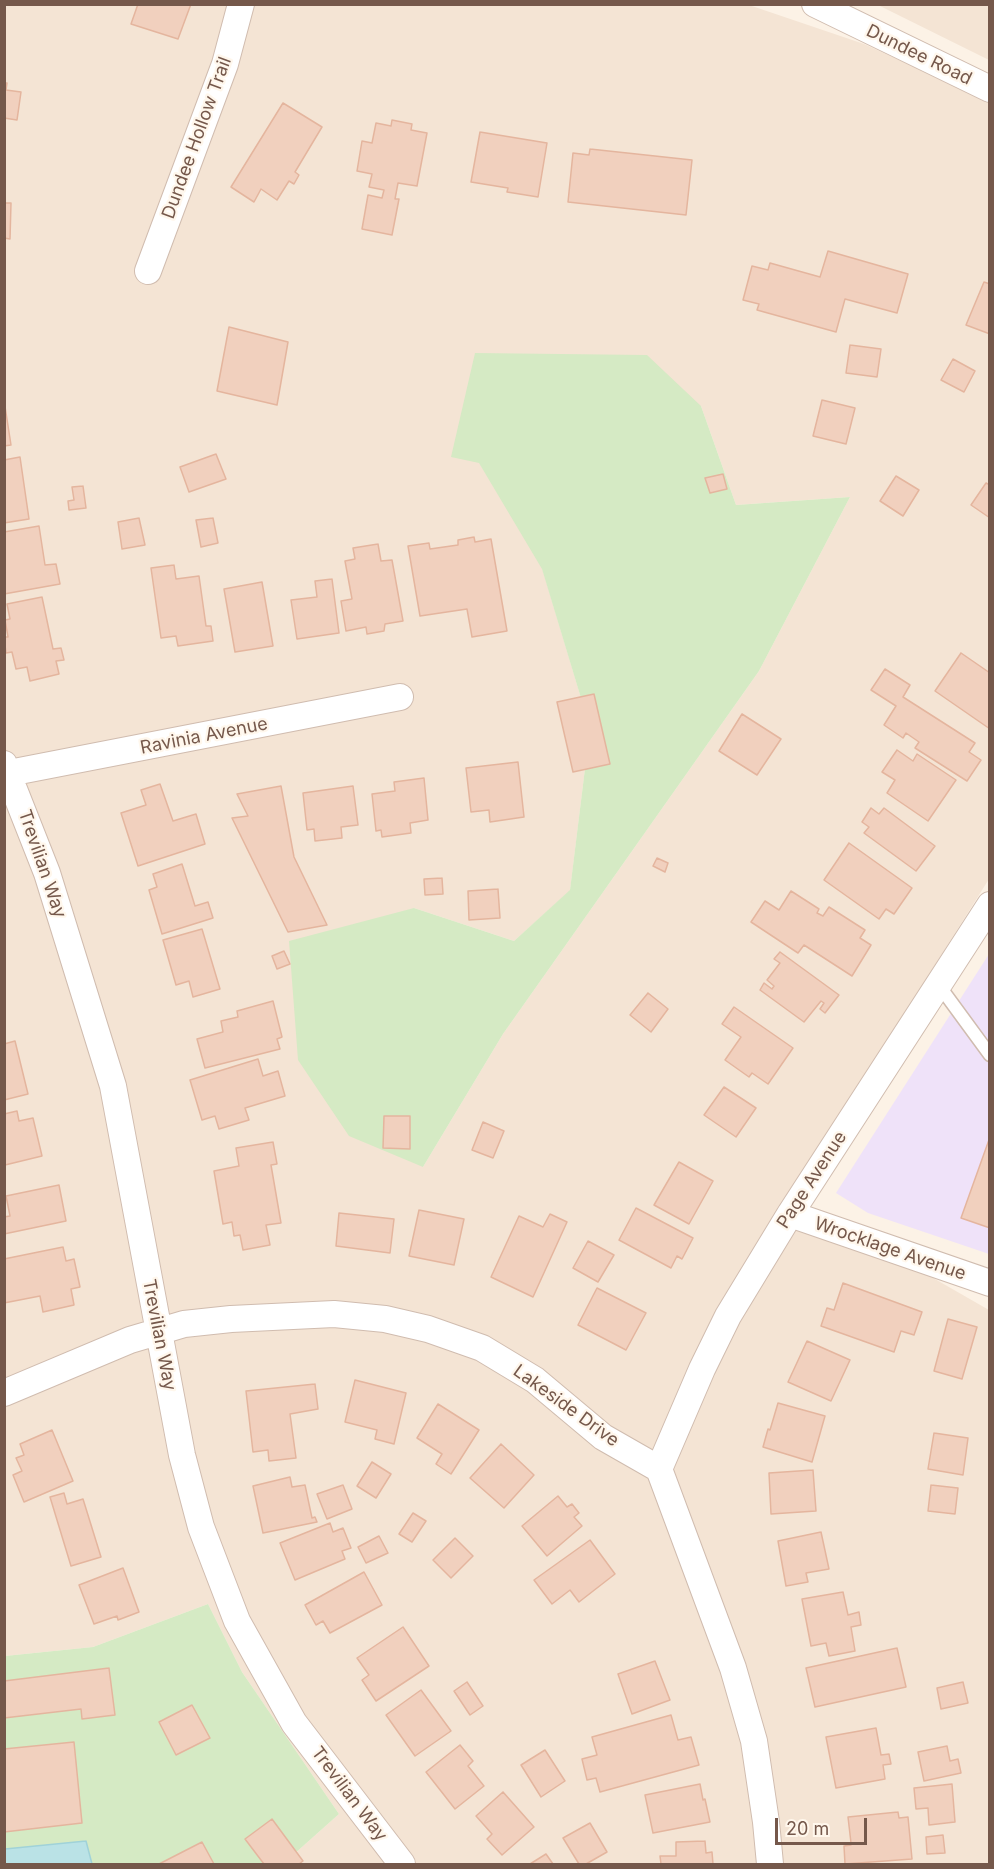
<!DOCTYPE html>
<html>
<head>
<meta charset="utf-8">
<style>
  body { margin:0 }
  #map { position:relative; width:994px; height:1869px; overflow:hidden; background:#fcf2e6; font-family:Inter,sans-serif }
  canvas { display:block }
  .frame { position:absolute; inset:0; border:6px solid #75584b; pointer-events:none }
  .scale { position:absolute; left:775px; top:1818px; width:92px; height:27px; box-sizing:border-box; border:3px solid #75584b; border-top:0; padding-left:8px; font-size:18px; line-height:21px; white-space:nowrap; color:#75584b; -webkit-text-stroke:4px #fff7ec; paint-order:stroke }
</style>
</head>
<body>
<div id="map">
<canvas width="994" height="1869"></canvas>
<div class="frame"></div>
<div class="scale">20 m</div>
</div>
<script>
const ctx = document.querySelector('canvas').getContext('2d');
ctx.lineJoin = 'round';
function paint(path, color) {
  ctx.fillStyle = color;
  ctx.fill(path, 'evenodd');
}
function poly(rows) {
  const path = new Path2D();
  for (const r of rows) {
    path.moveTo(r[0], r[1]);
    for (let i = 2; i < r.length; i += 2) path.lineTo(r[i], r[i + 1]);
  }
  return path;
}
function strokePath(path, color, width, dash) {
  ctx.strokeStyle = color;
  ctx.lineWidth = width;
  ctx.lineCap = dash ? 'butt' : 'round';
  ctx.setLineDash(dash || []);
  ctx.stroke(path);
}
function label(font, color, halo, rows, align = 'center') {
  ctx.font = font + ' Inter,sans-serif';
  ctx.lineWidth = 4.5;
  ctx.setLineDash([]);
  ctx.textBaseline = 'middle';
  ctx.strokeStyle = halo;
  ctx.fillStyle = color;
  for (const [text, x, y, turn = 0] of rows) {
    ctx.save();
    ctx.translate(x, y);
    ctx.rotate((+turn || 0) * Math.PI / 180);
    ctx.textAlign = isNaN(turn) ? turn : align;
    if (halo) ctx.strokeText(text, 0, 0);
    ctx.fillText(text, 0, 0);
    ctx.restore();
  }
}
paint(poly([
  [5,5,749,5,864,44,989,101,989,879,790,1196,989,1310,989,1864,283,1864,339,1814,242,1672,208,1604,93,1647,5,1656],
  [701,406,736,505,850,497,759,671,503,1034,423,1167,414,908,514,941,570,891,590,728,540,561,479,462],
  [878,5,989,5,989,60]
]), '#f4e4d4');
paint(poly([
  [989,954,989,1254,868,1213,836,1193]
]), '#efe2f9');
paint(poly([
  [475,353,647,355,701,406,736,505,850,497,759,671,503,1034,423,1167,349,1136,298,1060,289,941,414,908,514,941,570,890,590,728,542,569,479,463,451,457],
  [208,1604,242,1672,339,1814,283,1864,5,1864,5,1656,93,1647]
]), '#d5eac4');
const water = poly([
  [86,1841,92,1864,5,1864,5,1849,86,1841]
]);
paint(water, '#bae2e6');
strokePath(water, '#a0d2d8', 1.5);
const building = poly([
  [191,4,178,39,131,24,138,4,191,4],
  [4,83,7,83,6,90,21,92,17,120,4,118,4,83],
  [283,103,322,127,295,172,299,175,294,184,289,181,277,200,261,189,254,202,231,187,283,103],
  [392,120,412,124,411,130,427,133,417,186,398,183,395,199,399,199,392,235,362,229,368,195,382,198,384,190,369,187,372,174,357,171,362,141,372,143,376,123,391,126,392,120],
  [480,132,547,143,538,197,507,192,508,188,471,182,480,132],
  [590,149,692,160,686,215,568,202,573,153,589,155,590,149],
  [4,203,11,203,10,239,4,238,4,203],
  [828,251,908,274,897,313,845,299,836,332,757,310,759,304,743,300,752,266,768,270,770,263,820,277,828,251],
  [984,282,990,284,990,334,966,325,984,282],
  [229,327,288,342,277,405,217,391,229,327],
  [850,345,881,349,877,377,846,373,850,345],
  [953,359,975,371,964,392,941,380,953,359],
  [4,400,11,445,4,446,4,400],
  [822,400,855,408,846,444,813,436,822,400],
  [216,454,226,479,189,492,180,467,216,454],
  [20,457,29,519,4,523,4,460,20,457],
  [723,474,727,489,710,493,705,478,723,474],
  [896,476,919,490,903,516,880,501,896,476],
  [986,483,990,485,990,518,971,505,986,483],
  [83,486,86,508,69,510,68,501,74,500,72,487,83,486],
  [139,518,145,545,122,549,118,522,139,518],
  [213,518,218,543,201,547,196,520,213,518],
  [39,526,45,565,56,564,60,584,4,594,4,532,39,526],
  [474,537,475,542,491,539,507,631,472,637,467,609,420,616,408,546,429,543,430,549,458,545,458,540,474,537],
  [378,544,381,561,392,560,403,621,385,624,384,631,367,634,366,627,346,631,341,601,352,599,345,561,355,559,353,548,378,544],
  [174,565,176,579,199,576,206,626,211,626,213,641,178,646,176,636,161,638,151,568,174,565],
  [332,579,339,633,297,639,291,600,317,597,315,581,332,579],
  [262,582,273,646,235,652,224,589,262,582],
  [42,597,53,649,61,648,64,660,56,661,59,674,30,681,27,667,16,669,12,652,6,653,4,637,8,637,5,620,10,619,7,604,42,597],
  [961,653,990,673,990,729,935,691,961,653],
  [885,669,910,685,903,697,975,743,969,752,981,760,967,781,915,748,919,742,906,733,903,738,884,725,896,706,871,690,885,669],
  [594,694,610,764,573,772,557,702,594,694],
  [742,714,781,739,757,775,719,751,742,714],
  [897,750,913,761,917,754,956,780,928,821,887,793,895,780,882,772,897,750],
  [518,762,524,817,490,822,489,810,471,812,466,768,518,762],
  [424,778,428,820,410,823,411,833,382,837,381,830,376,831,372,794,395,791,394,782,424,778],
  [160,784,173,821,196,814,205,844,138,866,121,813,146,805,141,790,160,784],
  [281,786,294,857,327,925,288,932,232,818,248,816,237,794,281,786],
  [353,786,358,825,341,827,342,838,315,841,314,829,307,830,303,793,353,786],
  [871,808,879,814,884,808,935,846,916,871,864,833,869,827,862,822,871,808],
  [849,843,912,888,894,914,886,909,879,919,824,880,849,843],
  [657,858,668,863,665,872,653,866,657,858],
  [182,864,195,906,208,902,213,918,162,934,149,890,157,887,153,874,182,864],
  [442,878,443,894,425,895,424,879,442,878],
  [498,889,500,918,469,920,468,891,498,889],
  [791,891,819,909,817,913,823,916,829,907,865,930,860,938,871,945,852,976,804,945,798,953,751,922,765,901,779,910,791,891],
  [202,929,220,989,193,997,189,981,176,985,163,940,202,929],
  [284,951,290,964,277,969,272,956,284,951],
  [780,952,839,995,825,1013,820,1009,824,1003,821,1001,804,1022,760,990,764,983,772,989,774,986,767,980,780,963,774,959,780,952],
  [648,993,668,1009,651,1032,630,1015,648,993],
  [273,1001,282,1037,277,1039,280,1049,205,1068,197,1039,223,1032,221,1021,238,1017,237,1011,273,1001],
  [734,1007,793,1048,768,1084,752,1073,749,1077,725,1060,741,1037,722,1024,734,1007],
  [15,1041,28,1094,4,1100,4,1044,15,1041],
  [258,1059,263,1076,278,1071,285,1096,245,1108,249,1120,219,1129,215,1116,202,1120,190,1080,258,1059],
  [724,1087,756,1108,736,1137,704,1115,724,1087],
  [17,1111,19,1121,33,1118,42,1156,5,1165,4,1114,17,1111],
  [384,1116,410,1116,410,1149,383,1148,384,1116],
  [483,1122,504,1131,493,1158,472,1150,483,1122],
  [990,1137,990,1228,961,1218,990,1137],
  [273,1142,277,1164,271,1165,281,1223,266,1225,270,1245,243,1250,240,1235,234,1236,232,1222,223,1224,214,1171,239,1166,236,1148,273,1142],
  [679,1162,713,1181,689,1224,654,1205,679,1162],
  [59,1185,66,1221,4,1234,4,1217,10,1216,6,1196,59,1185],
  [636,1208,693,1238,682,1259,677,1256,671,1268,619,1240,636,1208],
  [419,1210,464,1219,454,1265,409,1256,419,1210],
  [339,1213,394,1219,390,1253,336,1246,339,1213],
  [550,1214,567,1222,533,1297,491,1277,519,1216,543,1227,550,1214],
  [588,1241,614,1255,598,1282,573,1268,588,1241],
  [63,1247,66,1261,74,1259,80,1287,71,1289,74,1305,43,1312,40,1296,4,1303,4,1259,63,1247],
  [843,1283,922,1312,914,1335,901,1331,894,1352,821,1326,827,1308,834,1310,843,1283],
  [597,1288,646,1313,626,1350,578,1325,597,1288],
  [948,1319,977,1327,962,1379,934,1371,948,1319],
  [807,1341,850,1360,831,1401,788,1382,807,1341],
  [355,1380,406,1393,394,1444,375,1439,377,1430,345,1422,355,1380],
  [315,1384,318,1409,290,1414,296,1458,269,1461,268,1450,253,1452,246,1391,315,1384],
  [778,1403,825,1416,812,1462,763,1447,768,1429,770,1430,778,1403],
  [438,1404,479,1430,451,1474,436,1464,442,1454,417,1438,438,1404],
  [52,1430,73,1481,24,1502,13,1475,22,1471,16,1458,24,1455,20,1444,52,1430],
  [934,1433,968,1438,963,1475,928,1469,934,1433],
  [501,1444,534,1475,504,1508,470,1478,501,1444],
  [372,1462,391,1474,376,1498,357,1486,372,1462],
  [813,1470,816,1511,771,1514,769,1473,813,1470],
  [290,1477,292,1487,305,1485,312,1518,315,1517,317,1522,263,1533,253,1486,290,1477],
  [343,1485,352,1509,327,1519,317,1494,343,1485],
  [931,1485,958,1488,955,1514,928,1511,931,1485],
  [64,1493,67,1504,83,1499,101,1557,71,1566,50,1497,64,1493],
  [558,1496,567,1507,572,1504,579,1513,574,1517,582,1526,547,1556,522,1526,558,1496],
  [413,1513,426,1521,412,1542,399,1534,413,1513],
  [330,1523,333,1532,343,1528,351,1548,342,1551,345,1559,295,1580,280,1543,330,1523],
  [821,1532,829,1569,806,1573,808,1582,786,1586,778,1541,821,1532],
  [379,1536,388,1553,366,1563,358,1547,379,1536],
  [455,1538,473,1556,451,1578,433,1560,455,1538],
  [590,1540,615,1574,579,1602,570,1590,552,1604,534,1580,590,1540],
  [123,1568,139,1612,118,1620,117,1616,94,1624,79,1585,123,1568],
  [364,1572,382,1605,330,1633,323,1621,316,1625,305,1605,364,1572],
  [843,1592,848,1615,859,1612,861,1625,851,1627,855,1651,829,1656,826,1643,811,1646,802,1599,843,1592],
  [403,1627,429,1666,376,1701,362,1680,369,1675,357,1658,403,1627],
  [897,1648,906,1687,815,1707,806,1668,897,1648],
  [655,1661,670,1700,632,1714,618,1674,655,1661],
  [109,1668,115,1715,82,1719,81,1709,4,1718,4,1681,109,1668],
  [467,1682,483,1706,470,1715,454,1691,467,1682],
  [963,1682,968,1703,941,1709,937,1688,963,1682],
  [421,1690,451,1731,415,1756,386,1715,421,1690],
  [192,1705,210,1738,176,1755,159,1722,192,1705],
  [671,1715,678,1740,691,1737,699,1765,600,1792,596,1778,587,1780,582,1759,597,1755,592,1737,671,1715],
  [876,1728,881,1755,889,1754,891,1764,883,1765,885,1779,836,1788,826,1737,876,1728],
  [74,1742,82,1823,4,1832,4,1749,74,1742],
  [460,1745,473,1761,468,1766,484,1786,455,1809,426,1772,460,1745],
  [947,1746,950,1761,958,1759,961,1773,924,1781,918,1752,947,1746],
  [545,1750,565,1781,541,1797,521,1765,545,1750],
  [700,1784,703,1800,705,1799,710,1822,653,1833,645,1795,700,1784],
  [952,1784,955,1822,929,1825,928,1808,916,1809,914,1788,952,1784],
  [503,1792,534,1827,502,1855,487,1839,492,1834,476,1816,503,1792],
  [898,1812,899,1818,908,1817,912,1859,845,1864,844,1846,851,1845,851,1843,848,1817,898,1812],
  [272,1819,303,1861,299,1864,264,1864,245,1839,272,1819],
  [590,1823,607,1852,586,1864,579,1864,563,1838,590,1823],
  [943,1835,945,1853,927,1854,926,1837,943,1835],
  [705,1841,706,1853,712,1852,713,1864,661,1864,660,1856,676,1856,676,1842,705,1841],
  [202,1842,214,1864,159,1864,202,1842],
  [546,1854,553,1864,530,1864,546,1854]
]);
paint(building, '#f1d0be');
strokePath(building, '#e4b59e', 1.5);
const lane = poly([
  [938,984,990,1055]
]);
const street = poly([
  [815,4,990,89],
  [148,271,225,64,241,4],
  [4,764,47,873,113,1086,182,1455,201,1527,237,1621,294,1723,402,1864],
  [9,773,400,697],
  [790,1214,990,1283],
  [4,1393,130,1340,184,1324,231,1319,334,1314,385,1319,428,1329,482,1348,535,1380,603,1437,659,1469,733,1668,754,1741,766,1822,770,1864],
  [659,1469,702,1369,728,1316,790,1214,990,905]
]);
strokePath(lane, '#d0bcaf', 15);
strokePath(street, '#d0bcaf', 28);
strokePath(lane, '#fff', 12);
strokePath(street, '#fff', 26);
label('18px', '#75584b', '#fff7ec', [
  ["Dundee Road",919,55,26],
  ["Dundee Hollow Trail",197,138,-70],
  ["Ravinia Avenue",204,736,-11],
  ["Trevilian Way",42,864,71],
  ["Page Avenue",812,1180,-57],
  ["Wrocklage Avenue",890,1249,19],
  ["Trevilian Way",159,1335,79],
  ["Lakeside Drive",566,1406,36],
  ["Trevilian Way",349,1794,53]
]);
</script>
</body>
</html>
